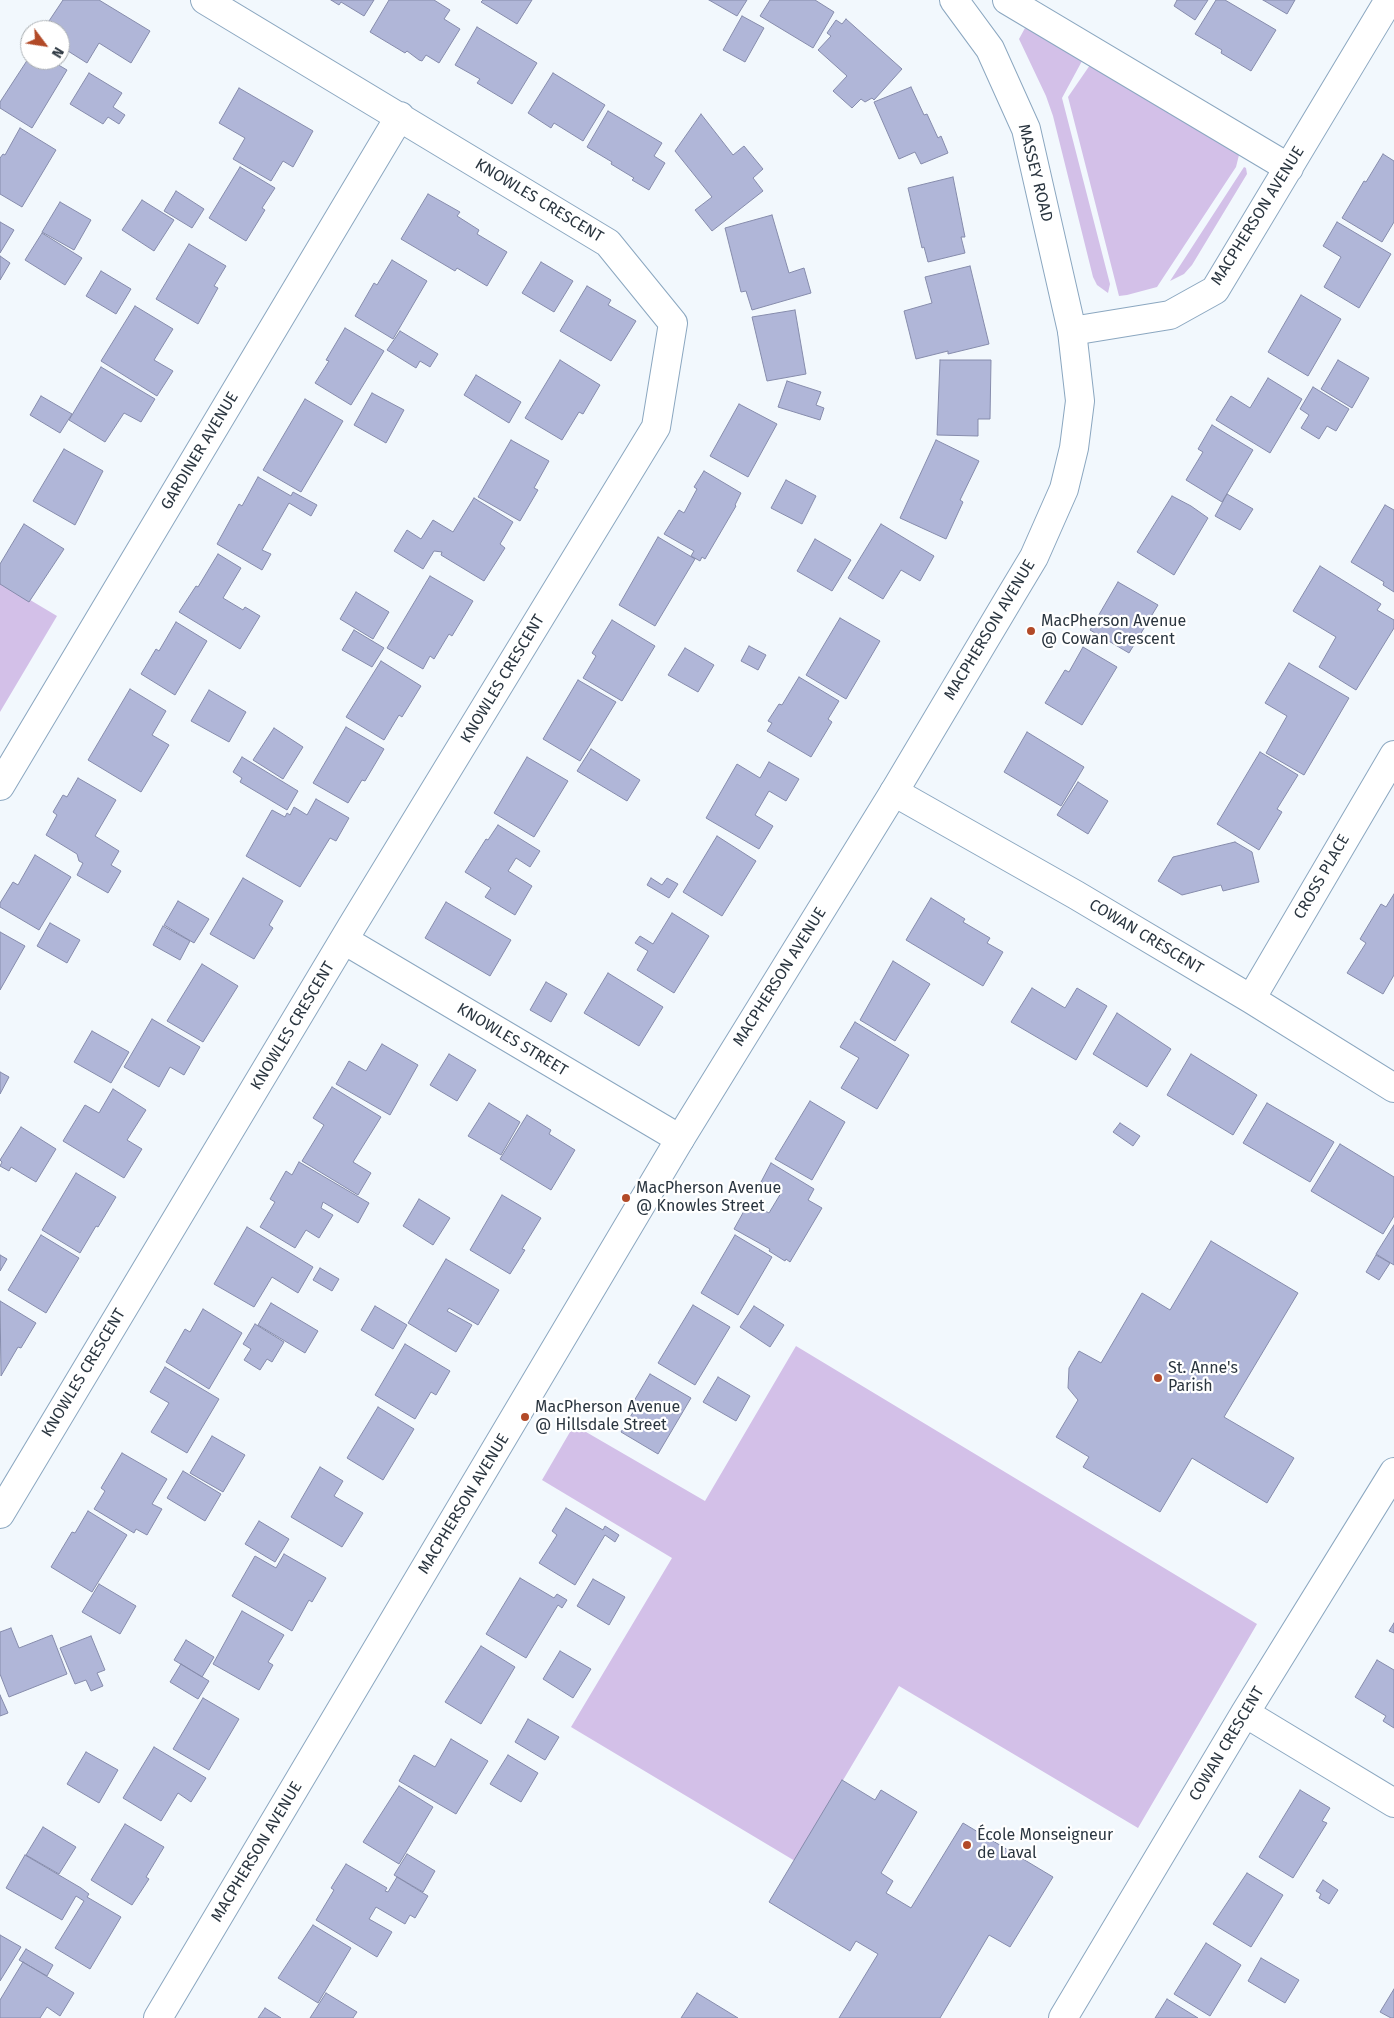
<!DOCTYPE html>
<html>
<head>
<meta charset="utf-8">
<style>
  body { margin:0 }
  #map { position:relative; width:1394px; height:2018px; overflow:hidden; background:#f2f8fd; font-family:"Fira Sans",sans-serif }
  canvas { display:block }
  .north { position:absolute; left:20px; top:20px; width:50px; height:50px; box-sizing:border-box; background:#fff; border:1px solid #aaafb3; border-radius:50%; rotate:121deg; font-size:14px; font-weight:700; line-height:20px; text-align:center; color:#2b3640 }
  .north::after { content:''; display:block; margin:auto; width:18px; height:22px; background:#b24a28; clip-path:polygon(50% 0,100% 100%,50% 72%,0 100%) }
</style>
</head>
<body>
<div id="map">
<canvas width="1394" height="2018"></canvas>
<div class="north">N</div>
</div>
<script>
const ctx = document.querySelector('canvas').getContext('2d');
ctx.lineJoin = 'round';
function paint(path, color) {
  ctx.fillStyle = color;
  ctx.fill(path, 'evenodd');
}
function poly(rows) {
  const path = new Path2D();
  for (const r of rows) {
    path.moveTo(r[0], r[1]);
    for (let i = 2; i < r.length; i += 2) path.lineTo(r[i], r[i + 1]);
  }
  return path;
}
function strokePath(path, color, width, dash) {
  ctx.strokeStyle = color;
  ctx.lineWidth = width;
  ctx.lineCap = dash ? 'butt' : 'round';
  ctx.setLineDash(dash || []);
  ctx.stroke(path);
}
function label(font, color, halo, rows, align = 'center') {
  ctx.font = font + ' "Fira Sans",sans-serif';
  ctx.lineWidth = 4.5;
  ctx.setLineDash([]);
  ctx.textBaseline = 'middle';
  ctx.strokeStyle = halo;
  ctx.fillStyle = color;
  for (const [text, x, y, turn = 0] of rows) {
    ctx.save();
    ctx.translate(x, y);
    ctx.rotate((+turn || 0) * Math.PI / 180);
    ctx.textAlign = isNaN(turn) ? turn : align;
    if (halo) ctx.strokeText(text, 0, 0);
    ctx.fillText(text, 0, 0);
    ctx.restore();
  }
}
paint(poly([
  [1025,28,1031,30,1082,61,1062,98,1110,284,1108,293,1097,285,1093,277,1053,116,1046,96,1019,39],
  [1090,65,1239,155,1236,167,1157,287,1127,295,1119,296,1068,97],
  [1244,167,1246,168,1247,174,1192,265,1184,274,1170,281],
  [0,582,57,616,0,712],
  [796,1346,1257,1624,1138,1828,899,1686,795,1861,571,1727,672,1558,542,1480,574,1425,705,1501]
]), '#d3c0e8');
const building = poly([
  [63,0,99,0,150,31,131,63,99,43,87,63,60,46,60,30,43,30,63,0],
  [331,0,374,0,364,16,341,2,339,5,331,0],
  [389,0,434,0,450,10,444,19,460,29,439,63,426,55,422,61,419,60,407,51,405,53,370,32,389,0],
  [483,0,532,0,517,24,481,2,483,0],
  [709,0,747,0,737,16,709,0],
  [770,0,815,0,834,12,813,48,760,16,770,0],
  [1177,0,1208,0,1195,20,1174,6,1177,0],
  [1216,0,1225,0,1276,30,1251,71,1221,53,1222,50,1195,34,1216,0],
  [1263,0,1295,0,1287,14,1263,0],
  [742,16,764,28,745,62,723,50,742,16],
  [846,19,902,69,874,100,872,98,865,102,861,99,852,108,833,91,847,76,818,50,831,36,827,33,836,20,842,24,846,19],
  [477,27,537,63,512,104,477,83,480,79,455,65,477,27],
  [30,56,30,60,50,60,67,70,32,128,0,108,0,102,30,56],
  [89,73,122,93,113,107,125,115,119,124,108,117,103,124,70,104,89,73],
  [553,73,605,105,583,141,554,123,551,128,528,113,553,73],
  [911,87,924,115,927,114,938,138,941,136,948,153,921,164,915,152,899,159,874,102,911,87],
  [239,88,313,131,293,167,283,161,271,181,233,159,245,138,219,123,239,88],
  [608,111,662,143,654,156,665,163,649,190,632,180,634,178,611,164,612,162,587,147,608,111],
  [701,114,733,155,744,146,763,169,753,178,763,191,712,231,695,210,712,197,675,151,701,114],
  [20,128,56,150,22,207,0,194,0,158,3,154,5,155,20,128],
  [1383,154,1394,161,1394,222,1382,242,1342,218,1364,181,1366,182,1383,154],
  [240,167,275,188,262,208,265,210,246,241,209,218,240,167],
  [953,177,965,237,961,237,965,253,928,262,924,247,922,248,908,188,953,177],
  [176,191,204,209,192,228,164,211,176,191],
  [428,194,460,212,457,216,479,230,477,234,507,252,487,286,457,268,455,271,401,239,428,194],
  [142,200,174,220,154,251,122,230,142,200],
  [60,202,91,220,74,250,42,232,60,202],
  [772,215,789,273,804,268,811,293,752,310,746,291,741,292,725,228,772,215],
  [0,222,14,230,0,253,0,222],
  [1337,222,1391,254,1359,308,1324,287,1341,257,1323,246,1337,222],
  [42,233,82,258,65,285,25,260,42,233],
  [189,244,226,266,214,286,218,288,198,324,156,299,189,244],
  [0,256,10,263,0,280,0,256],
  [392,260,427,281,393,339,355,316,374,283,377,285,392,260],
  [541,262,573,281,554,312,522,293,541,262],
  [970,266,989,344,948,354,948,351,916,359,904,311,932,303,925,277,970,266],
  [101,271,131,289,116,314,86,296,101,271],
  [587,286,611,300,608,305,636,321,611,361,560,331,587,286],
  [1301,295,1341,319,1308,376,1268,352,1301,295],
  [135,306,173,329,154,360,173,371,157,396,101,361,135,306],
  [795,310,806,374,767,381,752,317,795,310],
  [345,328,384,351,351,405,315,383,329,361,326,360,345,328],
  [400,331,438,354,430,367,420,361,416,368,387,350,400,331],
  [560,360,600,385,583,414,579,412,562,440,525,418,560,360],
  [940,360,991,360,990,419,978,419,978,436,937,435,940,360],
  [1338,360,1369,378,1352,408,1321,389,1338,360],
  [101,367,155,399,141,422,124,413,105,442,69,420,101,367],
  [476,375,521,402,509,423,464,395,476,375],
  [1268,378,1302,399,1270,453,1216,420,1231,396,1250,408,1268,378],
  [787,381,821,392,816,405,824,408,820,420,778,407,787,381],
  [1313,387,1349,409,1336,431,1327,426,1319,439,1301,428,1309,415,1300,409,1313,387],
  [372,393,404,410,386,443,354,425,372,393],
  [41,396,72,414,60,433,30,415,41,396],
  [305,399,343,421,301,492,263,470,305,399],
  [739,404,777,424,748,477,710,456,739,404],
  [1212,425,1253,450,1222,502,1186,480,1203,452,1198,449,1212,425],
  [511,440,549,461,534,488,538,490,520,521,478,497,511,440],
  [936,440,979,461,960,500,963,502,946,539,900,518,936,440],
  [64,449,103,471,75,525,33,501,64,449],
  [704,471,741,493,735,505,736,506,705,559,702,557,700,561,691,556,694,551,664,534,679,510,684,513,697,489,694,487,704,471],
  [258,477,291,496,293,492,317,505,311,516,289,503,262,550,271,554,262,570,217,544,239,504,242,506,258,477],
  [786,480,816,496,802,524,771,508,786,480],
  [1227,494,1253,509,1240,530,1215,516,1227,494],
  [1172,496,1191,506,1208,518,1174,575,1137,552,1172,496],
  [474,498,513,522,500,544,505,548,484,581,441,555,442,552,434,551,423,569,394,551,407,530,421,539,433,520,453,532,474,498],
  [1385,505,1394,510,1394,592,1383,585,1384,582,1351,562,1385,505],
  [24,524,64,549,29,602,0,584,0,564,24,524],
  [881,524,934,556,920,581,901,570,883,599,848,578,881,524],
  [658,537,695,559,655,626,619,605,658,537],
  [815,539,851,560,832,591,797,571,815,539],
  [218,554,241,568,223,598,243,610,245,607,260,616,240,649,179,612,196,586,198,587,218,554],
  [1320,566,1381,604,1377,610,1394,620,1394,628,1356,690,1319,667,1336,637,1293,611,1320,566],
  [430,576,473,601,452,636,449,634,434,659,430,656,423,669,387,648,430,576],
  [1118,582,1158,605,1129,653,1090,630,1118,582],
  [356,592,389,612,373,639,340,619,356,592],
  [840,618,880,641,846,699,806,675,840,618],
  [612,620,655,646,622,701,583,678,596,656,592,653,612,620],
  [176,622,207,641,175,695,141,674,156,649,159,651,176,622],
  [354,630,384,648,372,667,342,650,354,630],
  [749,646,766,655,758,670,741,661,749,646],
  [1083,647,1117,667,1082,725,1045,703,1065,670,1069,672,1083,647],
  [685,648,714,665,698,692,668,675,685,648],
  [381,661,421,686,402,717,399,715,384,740,346,717,381,661],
  [1289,663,1349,698,1304,775,1266,753,1287,716,1265,703,1289,663],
  [799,677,839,701,828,719,832,722,811,757,767,731,772,723,768,721,779,704,782,705,799,677],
  [578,680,616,702,580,761,543,739,578,680],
  [130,689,166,711,152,735,169,745,141,792,88,760,130,689],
  [209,690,246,712,229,742,191,721,209,690],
  [346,727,384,749,365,781,362,780,348,803,313,783,346,727],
  [274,728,303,747,283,779,253,760,274,728],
  [1027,732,1084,767,1061,806,1004,772,1027,732],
  [591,749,640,780,627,801,577,771,591,749],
  [1260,752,1298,775,1277,809,1282,812,1259,850,1217,824,1260,752],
  [242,757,298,791,287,810,240,782,242,778,233,772,242,757],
  [527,757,568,781,534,837,494,813,527,757],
  [769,762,799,779,786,801,769,791,755,815,773,826,759,849,706,818,737,764,760,778,769,762],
  [78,778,116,800,95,836,119,851,111,865,121,871,108,893,77,875,83,863,79,861,77,854,46,835,57,815,53,812,63,795,67,797,78,778],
  [1078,782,1108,801,1088,834,1057,815,1078,782],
  [316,799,349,818,336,841,330,838,300,887,246,856,272,810,285,817,287,813,290,815,294,807,307,815,316,799],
  [498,825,540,851,530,867,516,858,508,871,532,886,515,915,485,897,491,888,465,872,486,839,488,840,498,825],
  [717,836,756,861,722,916,683,892,717,836],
  [1235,842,1252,852,1259,882,1223,891,1221,885,1182,895,1158,881,1173,857,1235,842],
  [35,855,71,877,39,930,0,907,0,903,13,882,18,885,35,855],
  [243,878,283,901,269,925,273,928,254,959,210,934,243,878],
  [651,878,662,885,667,878,678,884,669,898,647,885,651,878],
  [1394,894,1394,975,1383,994,1347,973,1366,943,1360,939,1381,904,1386,907,1394,894],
  [931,898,965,919,963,922,990,938,987,943,1003,952,983,986,906,940,931,898],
  [178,901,209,919,194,943,164,925,178,901],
  [446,902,511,940,490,976,425,938,446,902],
  [672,913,709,936,674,993,637,970,648,951,635,943,640,936,653,944,672,913],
  [50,923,80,940,67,963,37,946,50,923],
  [163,926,190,941,180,960,153,945,163,926],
  [0,932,25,946,0,990,0,932],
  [893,961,930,984,895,1041,860,1020,893,961],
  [202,964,238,986,203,1042,167,1021,202,964],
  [608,973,663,1007,639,1046,584,1013,608,973],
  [546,982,567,994,551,1022,530,1010,546,982],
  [1032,988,1065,1008,1077,988,1107,1006,1076,1060,1011,1022,1032,988],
  [1117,1013,1171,1049,1147,1087,1093,1054,1117,1013],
  [152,1019,200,1047,184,1075,170,1067,159,1087,124,1067,152,1019],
  [855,1022,909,1055,877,1109,841,1088,859,1058,840,1047,855,1022],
  [92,1031,129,1052,111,1083,74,1062,92,1031],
  [382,1044,418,1065,390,1115,336,1084,349,1061,366,1071,382,1044],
  [449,1054,476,1070,457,1101,430,1085,449,1054],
  [1191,1054,1257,1095,1233,1135,1167,1095,1191,1054],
  [0,1072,9,1077,0,1094,0,1072],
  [332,1087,381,1117,353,1162,371,1173,358,1195,302,1161,324,1125,313,1118,332,1087],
  [113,1089,146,1110,127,1140,142,1149,124,1178,63,1141,85,1105,99,1113,113,1089],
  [810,1101,845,1122,812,1180,775,1159,810,1101],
  [489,1103,520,1122,501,1155,468,1136,489,1103],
  [1267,1103,1334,1142,1310,1182,1243,1143,1267,1103],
  [527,1115,551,1130,549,1134,575,1150,551,1190,500,1159,527,1115],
  [1120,1123,1140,1136,1133,1146,1113,1132,1120,1123],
  [21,1127,56,1149,36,1182,11,1167,9,1171,0,1166,2,1162,0,1160,21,1127],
  [1340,1144,1394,1177,1394,1216,1383,1234,1311,1191,1340,1144],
  [299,1162,369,1203,358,1223,323,1202,321,1208,333,1215,319,1238,306,1230,295,1248,260,1227,275,1202,270,1199,286,1171,292,1175,299,1162],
  [771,1163,814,1189,808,1200,822,1208,790,1262,786,1259,785,1261,769,1251,770,1249,734,1229,749,1202,769,1213,781,1193,761,1182,771,1163],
  [76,1173,116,1197,98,1227,96,1226,80,1253,42,1230,76,1173],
  [502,1195,541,1218,522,1249,525,1250,510,1274,470,1250,502,1195],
  [419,1199,450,1218,433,1245,403,1226,419,1199],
  [1394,1225,1394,1265,1376,1254,1394,1225],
  [247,1227,313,1267,298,1293,272,1277,254,1307,214,1284,247,1227],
  [41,1235,79,1258,46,1313,8,1290,41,1235],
  [735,1235,772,1257,738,1315,701,1293,735,1235],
  [1211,1241,1298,1293,1224,1417,1294,1458,1267,1503,1192,1458,1160,1512,1083,1467,1089,1457,1056,1437,1078,1400,1068,1388,1069,1368,1079,1351,1101,1363,1142,1293,1170,1310,1211,1241],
  [0,1255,7,1259,0,1271,0,1255],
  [1376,1255,1390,1263,1379,1280,1366,1272,1376,1255],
  [446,1259,499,1290,478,1325,449,1308,447,1311,472,1325,456,1352,408,1323,446,1259],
  [320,1268,339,1279,332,1291,313,1280,320,1268],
  [0,1301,36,1323,21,1348,18,1347,1,1376,0,1301],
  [271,1303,318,1331,305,1353,258,1325,271,1303],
  [693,1305,730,1327,695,1385,658,1363,693,1305],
  [375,1306,407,1325,393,1349,361,1330,375,1306],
  [754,1306,784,1325,770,1347,740,1327,754,1306],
  [203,1309,242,1333,209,1389,166,1362,185,1329,190,1332,203,1309],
  [255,1324,284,1342,272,1362,267,1359,260,1370,244,1360,251,1349,243,1344,255,1324],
  [405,1344,450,1371,436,1395,431,1392,415,1419,375,1395,405,1344],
  [165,1367,219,1399,187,1453,151,1432,169,1403,150,1392,165,1367],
  [650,1374,691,1398,658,1454,621,1432,635,1409,631,1406,650,1374],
  [718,1377,750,1396,736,1421,703,1402,718,1377],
  [378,1407,414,1429,383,1480,347,1458,378,1407],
  [212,1436,245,1455,223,1492,190,1473,212,1436],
  [122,1453,167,1479,152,1504,162,1509,147,1535,136,1529,134,1533,94,1509,105,1491,101,1488,122,1453],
  [320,1467,343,1481,334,1496,363,1513,342,1547,291,1517,320,1467],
  [183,1471,221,1494,205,1521,167,1498,183,1471],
  [566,1508,603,1530,605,1526,619,1535,615,1542,605,1535,575,1585,539,1563,557,1535,552,1531,566,1508],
  [88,1511,127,1535,92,1592,51,1567,72,1532,75,1533,88,1511],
  [259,1521,289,1539,275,1562,245,1544,259,1521],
  [284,1554,326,1578,312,1602,309,1600,292,1631,232,1596,255,1556,276,1568,284,1554],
  [520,1578,554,1598,557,1594,567,1600,562,1608,558,1605,526,1658,486,1634,520,1578],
  [593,1579,625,1597,609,1625,577,1606,593,1579],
  [99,1584,136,1606,120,1634,82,1612,99,1584],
  [242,1611,284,1635,268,1662,273,1665,259,1690,213,1664,242,1611],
  [1394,1623,1394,1633,1389,1631,1394,1623],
  [11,1628,19,1648,52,1635,67,1674,9,1697,0,1674,0,1632,11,1628],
  [91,1636,105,1670,97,1673,103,1686,91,1691,86,1680,75,1684,60,1648,91,1636],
  [186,1640,214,1657,202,1677,174,1660,186,1640],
  [481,1646,515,1667,481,1724,445,1702,481,1646],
  [560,1651,591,1669,573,1698,543,1679,560,1651],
  [1377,1660,1394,1670,1394,1728,1383,1721,1386,1716,1355,1697,1377,1660],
  [181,1664,209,1681,198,1699,170,1682,181,1664],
  [0,1695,8,1713,0,1716,0,1695],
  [203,1698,239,1719,209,1770,173,1749,203,1698],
  [528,1719,559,1737,545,1760,515,1742,528,1719],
  [451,1739,488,1761,456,1814,399,1781,414,1755,435,1767,451,1739],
  [154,1747,206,1778,191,1802,178,1793,161,1821,123,1798,154,1747],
  [86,1752,118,1770,99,1803,67,1784,86,1752],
  [508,1755,538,1773,521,1802,490,1784,508,1755],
  [842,1780,875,1800,881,1790,917,1812,881,1873,893,1881,886,1893,911,1908,963,1823,1053,1877,1010,1947,989,1935,940,2018,839,2018,878,1954,856,1941,850,1951,769,1902,842,1780],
  [399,1786,433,1807,399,1864,363,1842,399,1786],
  [1300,1790,1330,1808,1322,1821,1327,1823,1293,1878,1259,1857,1300,1790],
  [125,1824,164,1847,146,1877,149,1879,132,1905,91,1880,125,1824],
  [43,1827,76,1847,59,1874,26,1855,43,1827],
  [407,1854,435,1871,423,1892,394,1875,407,1854],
  [25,1855,81,1888,89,1894,87,1897,121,1917,90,1969,55,1948,84,1901,76,1896,62,1920,6,1888,25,1855],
  [346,1864,387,1888,385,1891,388,1892,397,1877,428,1896,415,1918,410,1915,405,1924,376,1907,369,1919,392,1932,377,1957,316,1920,334,1890,331,1888,346,1864],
  [1247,1873,1283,1895,1251,1947,1213,1924,1247,1873],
  [1323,1880,1338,1890,1329,1904,1319,1898,1321,1894,1316,1891,1323,1880],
  [313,1925,351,1948,318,2003,278,1978,313,1925],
  [0,1935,21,1947,0,1981,0,1935],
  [1206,1943,1241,1965,1210,2016,1174,1994,1206,1943],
  [26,1949,53,1965,47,1976,19,1960,26,1949],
  [1261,1958,1299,1980,1285,2003,1248,1981,1261,1958],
  [23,1962,74,1993,60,2016,47,2007,40,2018,0,2018,0,2000,23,1962],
  [1394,1989,1394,2018,1391,2018,1380,2012,1394,1989],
  [326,1993,357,2012,353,2018,310,2018,326,1993],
  [697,1993,738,2018,681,2018,697,1993],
  [1167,1999,1198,2018,1155,2018,1167,1999],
  [265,2008,281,2018,258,2018,265,2008]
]);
paint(building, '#b0b6d8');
strokePath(building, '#868cac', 1);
const minor = poly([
  [1007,0,1289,168],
  [1072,331,1170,315,1215,290,1389,0],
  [0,786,400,116],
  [894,792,1076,895,1251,999,1394,1088],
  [344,940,680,1139],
  [1251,999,1394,755],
  [0,1514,352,926,656,427,673,323,608,243,205,0],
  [1245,1713,1394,1803],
  [1063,2018,1245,1713,1394,1472]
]);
const tertiary = poly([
  [158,2018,680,1139,894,792,1013,592,1034,557,1064,489,1074,448,1080,401,1072,331,1026,129,990,49,954,0]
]);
strokePath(minor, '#8ba7c0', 30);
strokePath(tertiary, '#8ba7c0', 30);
strokePath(minor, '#fff', 28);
strokePath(tertiary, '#fff', 28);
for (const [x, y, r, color] of [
  [1031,631,5,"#b24a28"],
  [626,1198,5,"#b24a28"],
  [1158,1378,5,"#b24a28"],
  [525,1417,5,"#b24a28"],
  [967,1845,5,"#b24a28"]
]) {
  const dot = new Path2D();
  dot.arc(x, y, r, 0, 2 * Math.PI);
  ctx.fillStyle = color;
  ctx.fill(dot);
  strokePath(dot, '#fff', 2);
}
label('16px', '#2b3640', '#fff', [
  ["MASSEY ROAD",1035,173,76],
  ["KNOWLES CRESCENT",539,201,31],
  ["MACPHERSON AVENUE",1258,216,-58],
  ["GARDINER AVENUE",200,451,-59],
  ["MACPHERSON AVENUE",990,630,-59],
  ["KNOWLES CRESCENT",503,679,-59],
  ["CROSS PLACE",1322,877,-60],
  ["COWAN CRESCENT",1146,937,31],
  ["MACPHERSON AVENUE",780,977,-58],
  ["KNOWLES CRESCENT",293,1026,-59],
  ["KNOWLES STREET",512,1040,31],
  ["KNOWLES CRESCENT",84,1373,-59],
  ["MACPHERSON AVENUE",464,1504,-59],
  ["COWAN CRESCENT",1227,1744,-59],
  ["MACPHERSON AVENUE",257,1852,-59]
]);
label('16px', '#2b3640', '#fff', [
  ["MacPherson Avenue",1041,622],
  ["@ Cowan Crescent",1041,640],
  ["MacPherson Avenue",636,1189],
  ["@ Knowles Street",636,1207],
  ["St. Anne's",1168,1369],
  ["Parish",1168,1387],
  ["MacPherson Avenue",535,1408],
  ["@ Hillsdale Street",535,1426],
  ["École Monseigneur",977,1836],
  ["de Laval",977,1854]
], 'left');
</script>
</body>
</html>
